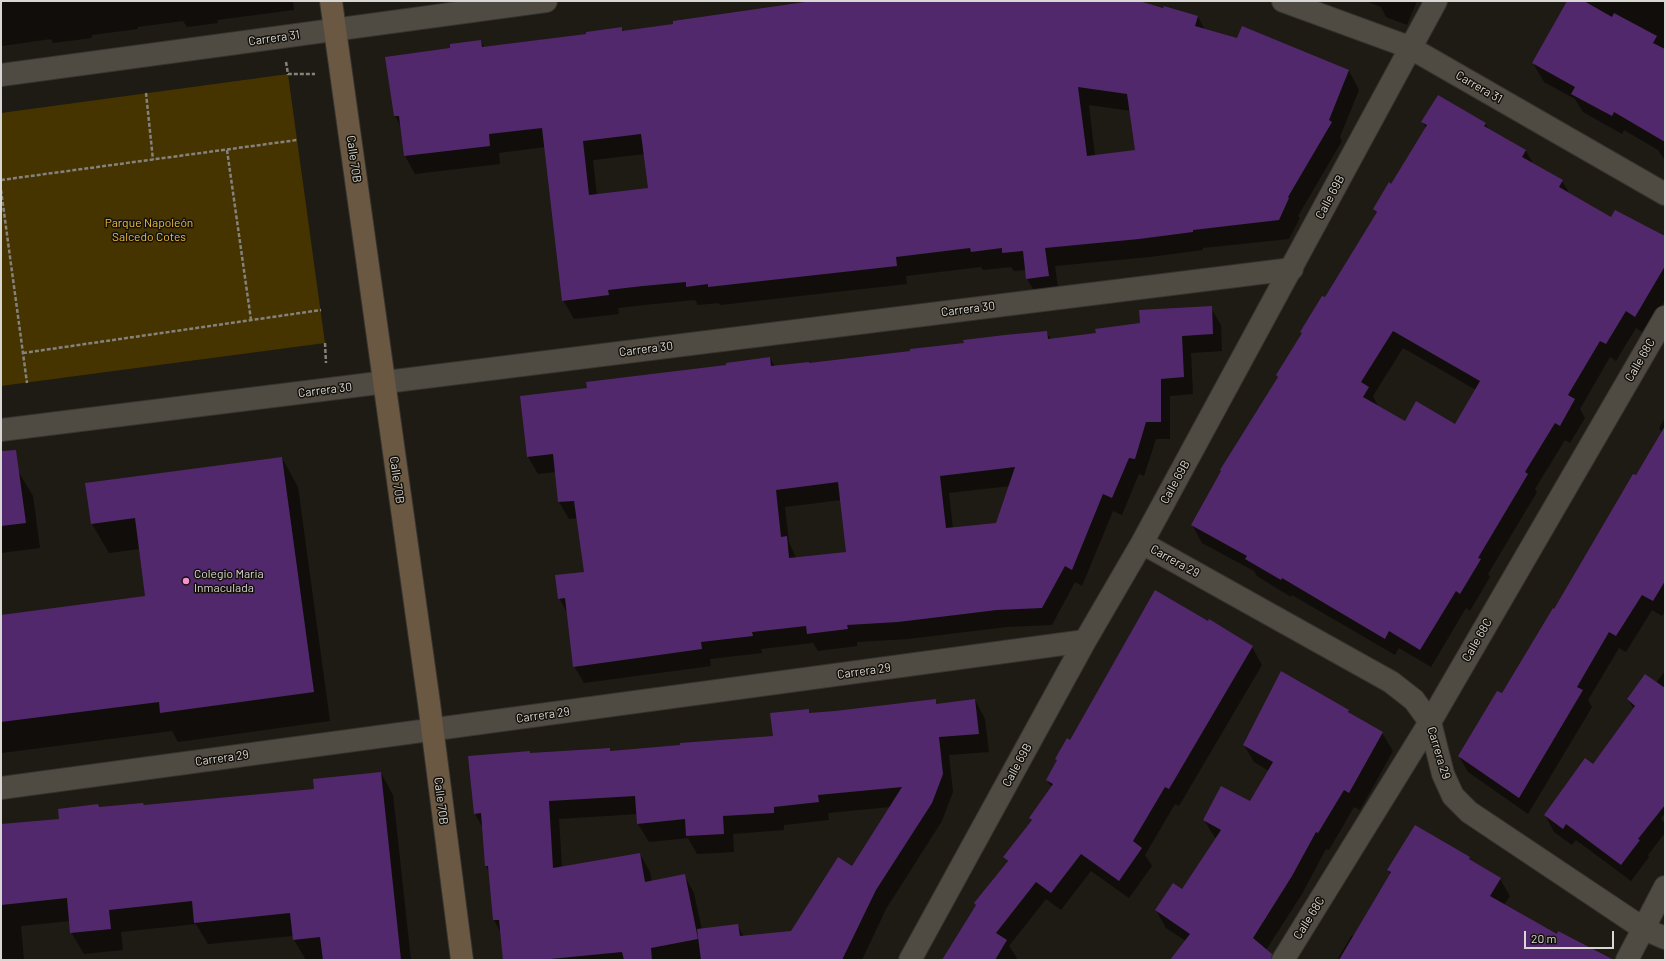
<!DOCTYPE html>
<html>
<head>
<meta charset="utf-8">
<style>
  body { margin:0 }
  #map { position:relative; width:1666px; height:961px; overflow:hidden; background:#1e1a14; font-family:Barlow,sans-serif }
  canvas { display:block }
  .frame { position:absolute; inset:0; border:2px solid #d9d7d3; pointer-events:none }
  .scale { position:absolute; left:1524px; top:931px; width:90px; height:18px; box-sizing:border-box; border:2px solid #d9d7d3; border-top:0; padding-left:5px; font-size:12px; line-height:14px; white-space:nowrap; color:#d9d7d3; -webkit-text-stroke:3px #14110b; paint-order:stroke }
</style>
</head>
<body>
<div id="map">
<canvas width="1666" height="961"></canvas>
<div class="frame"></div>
<div class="scale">20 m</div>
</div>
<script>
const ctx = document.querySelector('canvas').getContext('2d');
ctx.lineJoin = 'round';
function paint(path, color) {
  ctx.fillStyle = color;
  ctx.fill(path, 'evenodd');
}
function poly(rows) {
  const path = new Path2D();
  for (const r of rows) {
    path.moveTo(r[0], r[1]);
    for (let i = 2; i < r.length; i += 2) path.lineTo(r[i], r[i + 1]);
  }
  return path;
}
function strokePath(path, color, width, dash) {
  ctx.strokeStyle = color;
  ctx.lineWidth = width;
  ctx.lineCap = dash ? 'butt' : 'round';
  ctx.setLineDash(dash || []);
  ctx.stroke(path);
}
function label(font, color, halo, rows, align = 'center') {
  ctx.font = font + ' Barlow,sans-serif';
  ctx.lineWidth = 3;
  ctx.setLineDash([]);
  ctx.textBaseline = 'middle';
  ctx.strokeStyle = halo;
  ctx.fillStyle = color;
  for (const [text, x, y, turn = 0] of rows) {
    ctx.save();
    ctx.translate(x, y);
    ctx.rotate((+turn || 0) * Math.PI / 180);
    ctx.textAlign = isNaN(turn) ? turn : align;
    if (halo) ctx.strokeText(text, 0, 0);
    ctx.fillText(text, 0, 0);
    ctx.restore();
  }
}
paint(poly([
  [288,74,325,343,1,386,1,113]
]), '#453300');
paint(poly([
  [1,1,293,1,294,10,217,20,218,23,187,27,183,21,138,27,138,29,92,35,92,38,53,43,51,39,2,46],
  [819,1,1136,1,1198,17,1205,30,1238,39,1242,27,1349,71,1359,90,1340,137,1342,141,1298,216,1300,218,1289,239,1203,248,1203,250,1150,257,1055,266,1059,295,1038,297,1027,279,1026,270,1014,271,1011,267,983,270,981,267,906,276,907,284,720,305,718,303,698,305,695,300,654,304,618,308,619,314,574,319,563,300,545,147,499,153,500,164,415,174,405,156,401,127,395,116,386,58,452,49,481,41,484,47,587,34,621,28,624,32],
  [1089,105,1131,111,1136,151,1095,156],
  [645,154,649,189,597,195,593,160],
  [1366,1,1417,1,1407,25,1386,17,1381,7],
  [1566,1,1665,1,1665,161,1658,150,1624,130,1622,134,1583,112,1575,99,1544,82,1533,63,1568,2],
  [1423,122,1485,124,1489,129,1526,151,1534,165,1562,181,1570,194,1612,218,1665,238,1665,300,1645,334,1636,328,1616,361,1610,357,1580,409,1585,418,1570,443,1565,440,1535,489,1537,492,1488,574,1490,577,1470,611,1466,608,1431,667,1399,648,1395,655,1292,595,1291,597,1257,576,1254,571,1202,543,1192,525,1278,378,1277,375,1377,214,1374,209,1392,185,1426,128],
  [1403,348,1476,390,1455,425,1405,422,1378,406,1373,396],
  [1211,308,1221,325,1222,351,1191,353,1193,394,1170,396,1170,439,1156,439,1144,476,1139,474,1122,515,1113,511,1082,586,1075,582,1052,625,1007,627,908,639,857,642,857,646,818,651,813,643,761,649,762,653,710,659,711,666,584,683,574,666,568,614,559,598,585,572,578,518,569,519,559,502,556,472,538,474,528,457,521,397,588,389,770,358,775,367,809,364,911,352,1046,332,1051,339,1097,334],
  [1010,486,997,524,953,529,949,493],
  [841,500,847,553,796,558,789,542,785,507],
  [1665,418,1665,612,1662,616,1652,610,1626,652,1619,648,1588,700,1592,707,1528,814,1468,772,1459,756,1502,695,1636,477,1662,433,1659,428],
  [282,458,298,487,330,721,178,742,172,731,2,753,1,616,146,597,140,549,109,553,92,524,87,484],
  [18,471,33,496,40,548,1,553,1,473],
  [1252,647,1262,665,1179,806,1175,804,1145,855,1152,866,1129,898,1091,871,1061,910,1046,899,1009,946,1017,958,1016,960,950,960,1008,863,1004,857,1032,821,1030,818,1052,788,1047,780,1058,761,1056,759,1070,741],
  [1665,671,1665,813,1661,818,1665,825,1665,833,1648,855,1649,857,1631,881,1576,840,1572,845,1554,832,1545,815,1594,765,1634,709,1628,700,1656,683],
  [975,700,985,719,989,752,949,755,953,792,942,821,886,909,862,960,504,960,501,933,494,920,490,874,486,866,483,828,475,814,530,752,531,754,609,749,611,752,774,737,808,710,810,714,935,701,937,705],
  [890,807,853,867,792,932,744,937,737,925,702,930,694,893,684,875,652,882,650,872,640,854,562,867,559,819,637,814,638,824,649,842,688,838,697,854,734,852,733,834,784,830,784,825,829,820,828,813],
  [1348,711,1350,714,1382,733,1393,751,1360,810,1354,807,1329,850,1326,849,1302,894,1266,950,1273,960,1171,960,1186,941,1166,928,1156,910,1182,890,1216,839,1204,820,1250,802,1269,771,1254,762,1244,745],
  [381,773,393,795,411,960,306,960,294,940,293,936,208,944,196,924,121,932,123,950,84,954,71,932,70,921,21,926,24,960,1,960,1,826,60,819,99,808,144,806,316,790],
  [1469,858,1472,862,1500,879,1510,896,1504,905,1598,960,1337,960,1352,935,1354,936,1391,875,1388,870]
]), '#0007');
paint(poly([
  [812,1,1139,1,1163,8,1164,6,1198,16,1195,26,1237,38,1242,26,1349,70,1329,120,1332,122,1288,197,1289,198,1279,220,1193,230,1193,232,1139,239,1045,248,1049,276,1026,279,1023,251,1002,253,1002,248,971,252,970,248,896,257,897,266,708,287,708,284,686,287,686,282,643,286,608,290,609,295,562,301,542,128,489,134,490,146,404,156,399,116,394,116,385,57,450,48,450,44,481,40,482,47,586,34,586,32,622,27,622,31,673,24,673,21],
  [1078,87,1127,94,1135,150,1087,156],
  [641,134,648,188,589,195,583,141],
  [1567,1,1584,1,1612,17,1614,13,1657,36,1653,43,1665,49,1665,142,1614,112,1612,116,1571,94,1575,87,1532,63],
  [1438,95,1486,123,1484,126,1526,150,1522,157,1563,180,1559,187,1611,217,1615,210,1665,236,1665,266,1635,317,1626,311,1606,344,1600,341,1568,395,1575,399,1560,426,1555,423,1525,472,1528,474,1478,558,1481,559,1460,594,1456,591,1420,650,1389,631,1385,639,1282,578,1281,580,1245,559,1247,556,1191,525,1221,471,1220,470,1278,377,1276,375,1302,333,1300,332,1322,296,1325,297,1377,212,1373,209,1389,182,1391,184,1427,125,1421,122],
  [1393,331,1480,381,1455,424,1416,401,1405,421,1363,397,1369,387,1361,382],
  [1212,306,1213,334,1182,336,1184,377,1161,379,1161,422,1146,422,1135,459,1129,458,1112,498,1103,494,1072,570,1065,566,1042,608,997,610,898,622,847,625,848,629,807,634,806,626,752,632,753,636,701,642,702,649,573,667,565,598,558,599,555,575,584,572,574,501,558,502,553,454,527,457,520,396,587,388,586,382,726,365,726,363,770,357,771,366,809,362,809,363,910,351,910,349,964,343,963,340,1005,335,1047,331,1048,339,1096,333,1095,329,1140,323,1139,310],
  [1015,467,996,523,946,528,940,476],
  [838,482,846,552,789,558,787,536,781,537,776,490],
  [1665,426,1665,581,1653,601,1642,595,1616,636,1609,632,1577,687,1583,690,1519,798,1458,756,1497,691,1502,693,1553,608,1554,609,1633,474,1636,475],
  [16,450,26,523,1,526,1,451],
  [282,457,314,692,160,713,159,702,1,722,1,615,145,596,135,518,91,524,85,483],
  [1155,590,1208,621,1209,619,1253,646,1169,789,1165,787,1133,841,1142,848,1119,881,1081,854,1051,893,1036,882,996,933,1007,940,995,960,942,960,976,905,974,903,1008,861,1003,857,1032,820,1029,818,1053,784,1046,780,1057,760,1055,759,1067,738,1070,740],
  [1281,671,1349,710,1348,712,1383,732,1349,793,1344,790,1318,833,1316,832,1292,876,1253,938,1272,954,1271,960,1170,960,1190,934,1155,910,1173,883,1182,889,1221,830,1203,820,1221,786,1250,801,1273,762,1243,745],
  [1645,674,1665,688,1665,805,1638,839,1640,840,1621,865,1566,824,1563,829,1544,815,1585,758,1593,764,1635,706,1627,699],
  [936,699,936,704,975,699,979,734,939,737,943,774,932,803,876,890,842,960,701,960,697,929,738,924,740,936,791,931,838,857,852,866,902,787,818,795,819,802,774,807,774,813,723,816,724,834,686,836,685,819,637,824,635,796,549,801,553,868,640,853,645,882,685,874,698,939,651,948,652,960,624,960,622,952,540,960,503,960,499,920,493,920,488,866,485,866,481,813,474,814,468,756,530,751,530,753,610,748,610,751,680,745,680,743,773,736,770,713,809,709,809,713,835,711],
  [381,772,401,960,323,960,320,937,293,940,290,913,194,923,192,901,109,910,111,929,70,933,67,898,1,905,1,824,59,819,58,809,98,804,99,807,143,803,144,805,314,789,313,779],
  [1415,825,1470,857,1469,859,1501,878,1490,896,1557,934,1558,931,1614,960,1339,960,1391,872,1387,870]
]), '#52286c');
const street = poly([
  [1283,1,1409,47,1665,194],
  [1,75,546,1],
  [1,430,1292,269],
  [1142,543,1391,682,1414,700,1430,722,1443,774,1453,796,1469,812,1644,929,1665,938],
  [1,788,1085,641],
  [910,960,1085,641,1142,543,1436,1],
  [1283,960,1430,722,1665,317],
  [1627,960,1665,887]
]);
const secondary = poly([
  [331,1,429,703,462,960]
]);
strokePath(street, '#363430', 24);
strokePath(secondary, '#363430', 24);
strokePath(poly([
  [286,62,288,74,315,74],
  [146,93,153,160],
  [227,150,251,320],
  [1,180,297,140],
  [1,190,27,383],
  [325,343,326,363],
  [23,353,321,310]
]), '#85827d', 2.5, [4, 2]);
strokePath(street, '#4f4b43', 22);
strokePath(secondary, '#6a5843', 22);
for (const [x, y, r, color] of [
  [186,581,4,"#f690d0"]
]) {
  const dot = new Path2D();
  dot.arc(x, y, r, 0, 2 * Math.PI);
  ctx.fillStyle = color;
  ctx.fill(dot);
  strokePath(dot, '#14110b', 1.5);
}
label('12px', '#d9d7d3', '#14110b', [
  ["Carrera 31",274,38,-8],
  ["Carrera 31",1479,87,30],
  ["Calle 70B",354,159,82],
  ["Calle 69B",1330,197,-62],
  ["Carrera 30",968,309,-7],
  ["Carrera 30",646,349,-7],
  ["Calle 68C",1640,360,-60],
  ["Carrera 30",325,390,-7],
  ["Calle 70B",397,480,82],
  ["Calle 69B",1175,482,-61],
  ["Carrera 29",1175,561,29],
  ["Calle 68C",1477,640,-60],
  ["Carrera 29",864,671,-8],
  ["Carrera 29",543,715,-8],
  ["Carrera 29",1439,753,73],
  ["Carrera 29",222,758,-8],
  ["Calle 69B",1017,765,-61],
  ["Calle 70B",441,801,83],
  ["Calle 68C",1309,918,-58]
]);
label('12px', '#f0be3f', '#14110b', [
  ["Parque Napoleón",149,223],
  ["Salcedo Cotes",149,237]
]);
label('12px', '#d9d7d3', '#14110b', [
  ["Colegio Maria",194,574],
  ["Inmaculada",194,588]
], 'left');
</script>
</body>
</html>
